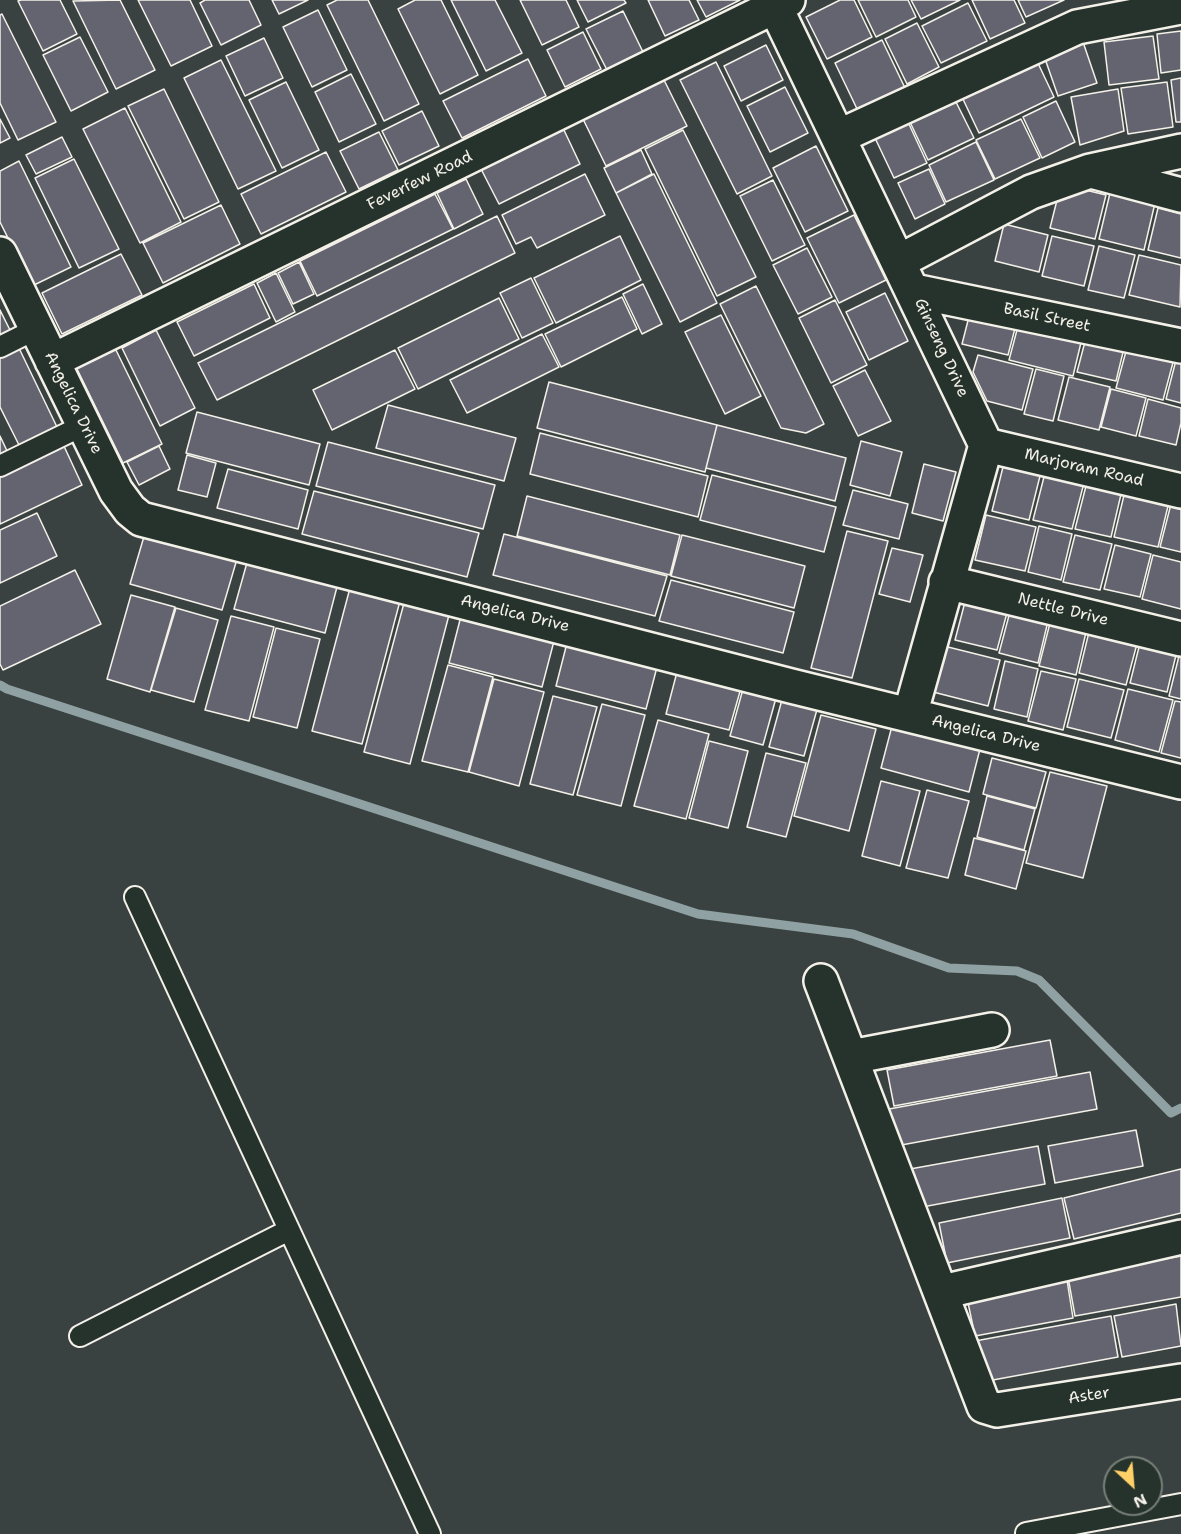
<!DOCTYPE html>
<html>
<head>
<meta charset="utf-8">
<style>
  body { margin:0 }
  #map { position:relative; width:1181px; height:1534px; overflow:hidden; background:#394241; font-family:"Shantell Sans",sans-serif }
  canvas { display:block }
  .north { position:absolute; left:1103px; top:1456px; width:60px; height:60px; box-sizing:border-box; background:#26332d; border:2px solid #787f78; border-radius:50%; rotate:154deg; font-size:16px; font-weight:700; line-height:24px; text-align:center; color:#f4f1e8 }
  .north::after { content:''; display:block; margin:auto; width:21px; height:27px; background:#ffd166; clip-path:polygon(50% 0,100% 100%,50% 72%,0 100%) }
</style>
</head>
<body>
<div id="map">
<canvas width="1181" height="1534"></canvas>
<div class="north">N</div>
</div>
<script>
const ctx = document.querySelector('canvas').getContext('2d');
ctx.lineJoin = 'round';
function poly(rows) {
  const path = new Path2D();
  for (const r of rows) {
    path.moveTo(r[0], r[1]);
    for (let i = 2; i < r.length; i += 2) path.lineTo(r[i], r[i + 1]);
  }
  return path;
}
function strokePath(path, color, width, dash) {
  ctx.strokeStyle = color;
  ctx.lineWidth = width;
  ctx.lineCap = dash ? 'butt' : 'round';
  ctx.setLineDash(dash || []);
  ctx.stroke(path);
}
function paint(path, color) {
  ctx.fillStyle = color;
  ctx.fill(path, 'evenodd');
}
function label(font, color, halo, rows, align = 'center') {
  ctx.font = font + ' "Shantell Sans",sans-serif';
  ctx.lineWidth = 6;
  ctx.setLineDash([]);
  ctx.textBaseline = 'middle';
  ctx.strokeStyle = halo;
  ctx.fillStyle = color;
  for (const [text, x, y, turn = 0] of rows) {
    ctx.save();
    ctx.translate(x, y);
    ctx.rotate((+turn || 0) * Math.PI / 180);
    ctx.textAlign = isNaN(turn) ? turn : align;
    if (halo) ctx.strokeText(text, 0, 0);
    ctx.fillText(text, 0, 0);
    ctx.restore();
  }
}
strokePath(poly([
  [0,685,7,689,698,914,853,934,949,968,1017,971,1039,980,1171,1113,1181,1108]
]), '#90a1a3', 9);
const building = poly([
  [21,0,60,0,77,34,43,51,18,1,21,0],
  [120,0,155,70,116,89,73,1,120,0],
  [138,0,190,0,212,46,171,66,138,0],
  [205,0,249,0,261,25,221,45,200,3,205,0],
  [272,0,308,0,279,14,272,0],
  [337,0,368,0,419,104,384,121,327,5,337,0],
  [415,0,441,0,478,75,440,94,398,9,415,0],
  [451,0,495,0,522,53,486,71,451,0],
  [520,0,566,0,579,27,542,45,520,0],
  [577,0,624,0,626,3,588,22,577,0],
  [648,0,689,0,699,20,665,36,648,0],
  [697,0,740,0,706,17,697,0],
  [840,0,854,0,872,37,827,59,806,17,840,0],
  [858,0,908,0,916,17,876,37,858,0],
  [911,0,960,0,921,19,911,0],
  [972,0,1014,0,1025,23,990,39,972,0],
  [1018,0,1064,0,1026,17,1018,0],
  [968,3,987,41,941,63,922,26,968,3],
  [318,10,347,70,312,87,283,27,318,10],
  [623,11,643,52,607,70,586,29,623,11],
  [2,14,56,122,18,140,0,103,0,15,2,14],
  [917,23,939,67,907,84,885,39,917,23],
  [1181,31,1181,70,1161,73,1157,34,1181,31],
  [583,32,601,69,565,87,547,50,583,32],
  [1153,36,1159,79,1109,85,1104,42,1153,36],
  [80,37,108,92,71,111,43,55,80,37],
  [264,38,283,78,245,96,226,56,264,38],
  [1082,39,1097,83,1058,96,1043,53,1082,39],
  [882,40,906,90,859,113,835,63,882,40],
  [766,45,783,80,741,101,724,66,766,45],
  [528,59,546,96,462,138,443,101,528,59],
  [1036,59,1054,97,979,133,961,95,1036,59],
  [221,60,276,171,238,189,184,78,221,60],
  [716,62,772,176,737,194,680,80,716,62],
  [351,74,376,124,339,142,315,92,351,74],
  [1181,78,1181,122,1176,122,1171,80,1181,78],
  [664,80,687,126,606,166,583,119,664,80],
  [286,82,319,150,282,168,249,100,286,82],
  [1167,82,1173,127,1128,134,1121,88,1167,82],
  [785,87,808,133,770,152,747,106,785,87],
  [164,89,219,202,184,219,128,106,164,89],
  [1118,89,1124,131,1080,145,1071,97,1118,89],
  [954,98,974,138,928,160,909,120,954,98],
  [1056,101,1075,142,1042,158,1023,117,1056,101],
  [125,108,181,222,140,243,83,129,125,108],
  [422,111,439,146,399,165,382,131,422,111],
  [0,119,10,138,0,143,0,119],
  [1021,119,1040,158,995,179,976,140,1021,119],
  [908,122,927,163,894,178,875,138,908,122],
  [563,128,580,164,499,204,481,169,563,128],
  [683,130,756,277,717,296,645,149,683,130],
  [379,132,398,170,359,189,340,151,379,132],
  [62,137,72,157,36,174,26,155,62,137],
  [976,142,994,180,946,202,929,165,976,142],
  [816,146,848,211,805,232,773,168,816,146],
  [641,150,652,174,616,193,604,168,641,150],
  [326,152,346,192,261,234,241,194,326,152],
  [74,159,119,249,79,268,35,178,74,159],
  [19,161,71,267,32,286,0,222,0,171,19,161],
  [929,169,945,204,915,219,898,183,929,169],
  [585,174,605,215,537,248,531,237,516,244,502,215,585,174],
  [654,174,717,303,680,322,616,193,654,174],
  [466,179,483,214,454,229,437,193,466,179],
  [773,180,805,245,772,261,740,196,773,180],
  [1061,184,1106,195,1095,239,1050,228,1061,184],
  [1110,193,1155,203,1144,250,1099,239,1110,193],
  [435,194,453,229,317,296,300,261,435,194],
  [221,205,240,244,163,283,143,243,221,205],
  [1158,208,1181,214,1181,258,1148,250,1158,208],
  [854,215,886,280,839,303,807,238,854,215],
  [497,216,515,253,217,400,198,363,497,216],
  [1004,224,1048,235,1039,272,995,261,1004,224],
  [620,236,641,280,556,323,534,278,620,236],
  [1052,236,1094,246,1084,286,1042,276,1052,236],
  [1099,246,1135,255,1124,298,1088,290,1099,246],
  [807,248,832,297,798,314,773,265,807,248],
  [121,254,142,295,62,334,42,293,121,254],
  [1139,255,1181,265,1180,307,1129,295,1139,255],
  [299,262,314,294,293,304,278,273,299,262],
  [276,273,295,312,276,322,257,283,276,273],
  [531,278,553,323,522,338,500,293,531,278],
  [254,284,270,318,194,356,177,322,254,284],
  [643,284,662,324,642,334,623,294,643,284],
  [756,286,824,424,806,433,781,428,720,304,756,286],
  [885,293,908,341,869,360,846,312,885,293],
  [622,297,637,329,561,367,545,334,622,297],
  [499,298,519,339,418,389,398,348,499,298],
  [835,300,867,365,831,383,799,318,835,300],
  [972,305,1018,317,1008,355,962,344,972,305],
  [0,310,12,334,0,340,0,310],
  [721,315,761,396,725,414,685,332,721,315],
  [1021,315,1084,330,1073,376,1009,360,1021,315],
  [156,330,195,408,160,426,122,348,156,330],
  [542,334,559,367,467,413,450,380,542,334],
  [1087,334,1125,344,1116,381,1077,372,1087,334],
  [17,344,57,427,19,445,0,407,0,353,17,344],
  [1128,344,1175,355,1163,400,1116,388,1128,344],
  [114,346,162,444,123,463,75,365,114,346],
  [395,350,415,389,332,430,313,390,395,350],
  [978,355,1033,369,1022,410,987,401,973,372,978,355],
  [1176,360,1181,361,1181,403,1166,399,1176,360],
  [1036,369,1064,376,1053,421,1024,414,1036,369],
  [865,370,891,421,858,436,833,386,865,370],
  [1069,377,1110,387,1099,430,1058,420,1069,377],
  [549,382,717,425,705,472,537,428,549,382],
  [1111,389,1146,398,1136,436,1101,427,1111,389],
  [1148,399,1181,408,1181,423,1176,445,1139,436,1148,399],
  [388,405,516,438,504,481,376,448,388,405],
  [197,412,320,444,309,485,186,453,197,412],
  [717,425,846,458,835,501,706,468,717,425],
  [540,433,708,476,698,517,530,474,540,433],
  [0,436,9,455,0,460,0,436],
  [861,441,902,452,890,496,850,485,861,441],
  [328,442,495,485,483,529,316,486,328,442],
  [63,444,82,485,0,524,0,473,63,444],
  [159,446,170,469,139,485,127,462,159,446],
  [187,455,216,463,207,497,178,490,187,455],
  [1005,459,1042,468,1029,520,992,511,1005,459],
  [924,464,956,472,943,521,912,513,924,464],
  [228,469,308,490,298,529,217,508,228,469],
  [1046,469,1085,479,1072,529,1033,520,1046,469],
  [712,475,836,507,824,552,700,520,712,475],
  [1087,482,1122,490,1111,537,1075,529,1087,482],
  [853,490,908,504,899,539,843,525,853,490],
  [314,491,479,533,467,577,302,534,314,491],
  [1125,491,1169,502,1158,547,1114,537,1125,491],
  [527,496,680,535,670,575,517,536,527,496],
  [1171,504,1181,506,1181,552,1160,547,1171,504],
  [37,513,57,556,0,583,0,530,37,513],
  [986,515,1036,527,1025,571,975,560,986,515],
  [1039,526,1072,534,1061,580,1028,572,1039,526],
  [847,531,888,541,852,678,811,668,847,531],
  [145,533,237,559,222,610,130,584,145,533],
  [504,534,667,576,655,616,493,575,504,534],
  [682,535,805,566,794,608,671,576,682,535],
  [1075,535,1112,544,1100,590,1063,582,1075,535],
  [1115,545,1151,554,1140,597,1104,589,1115,545],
  [892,548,923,555,910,602,879,594,892,548],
  [1153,555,1181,562,1181,609,1142,599,1153,555],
  [248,559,338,583,325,633,234,609,248,559],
  [75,570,101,624,3,670,0,664,0,606,75,570],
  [671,580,794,612,783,653,659,621,671,580],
  [350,588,400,601,362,744,312,731,350,588],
  [131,595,175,607,150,692,107,679,131,595],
  [966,598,1008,609,997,650,955,640,966,598],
  [404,603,449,615,410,764,364,752,404,603],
  [176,608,218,620,194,702,151,690,176,608],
  [1011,608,1049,617,1038,663,999,653,1011,608],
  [231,616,274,627,249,721,205,710,231,616],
  [461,616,554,641,542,687,449,663,461,616],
  [1051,619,1087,628,1076,675,1039,666,1051,619],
  [276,628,320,639,297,728,253,717,276,628],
  [1090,628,1138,640,1126,685,1079,673,1090,628],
  [567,643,657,667,646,709,556,686,567,643],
  [1140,643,1177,651,1167,692,1130,683,1140,643],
  [944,646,1000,660,988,706,933,692,944,646],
  [1180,652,1181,652,1181,699,1169,696,1180,652],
  [1005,661,1038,669,1027,717,994,709,1005,661],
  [448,665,493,677,468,772,422,761,448,665],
  [1041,671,1076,679,1063,730,1028,721,1041,671],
  [677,672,741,688,729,730,666,714,677,672],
  [494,679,544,692,519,786,469,772,494,679],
  [1079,679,1124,690,1111,738,1067,727,1079,679],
  [743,689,776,698,763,745,730,736,743,689],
  [1128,689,1173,700,1159,752,1115,740,1128,689],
  [553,696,597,707,573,795,530,784,553,696],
  [783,696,818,706,804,756,769,747,783,696],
  [1175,701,1181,702,1181,758,1161,753,1175,701],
  [602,704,645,715,621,806,577,795,602,704],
  [821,715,876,729,849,831,794,816,821,715],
  [658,720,709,734,686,819,634,806,658,720],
  [892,726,980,749,969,792,881,768,892,726],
  [709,741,748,751,728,828,689,818,709,741],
  [766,753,806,763,786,837,747,827,766,753],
  [992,758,1046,772,1036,808,983,794,992,758],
  [1050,772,1107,786,1083,878,1026,863,1050,772],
  [881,781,920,791,900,866,862,856,881,781],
  [927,790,969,801,948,878,906,868,927,790],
  [987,796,1035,809,1024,850,977,837,987,796],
  [974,838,1026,851,1016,889,965,875,974,838],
  [1050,1040,1057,1076,894,1106,887,1070,1050,1040],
  [1090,1072,1097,1109,896,1146,889,1109,1090,1072],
  [1136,1130,1143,1166,1055,1183,1048,1146,1136,1130],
  [1038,1146,1045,1184,917,1208,910,1169,1038,1146],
  [1181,1169,1181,1213,1074,1239,1064,1198,1181,1169],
  [1062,1198,1070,1238,947,1263,939,1223,1062,1198],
  [1181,1256,1181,1297,1075,1316,1068,1277,1181,1256],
  [1067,1280,1073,1318,975,1336,967,1298,1067,1280],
  [1176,1304,1181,1346,1122,1357,1114,1316,1176,1304],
  [1111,1316,1118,1357,982,1382,975,1341,1111,1316]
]);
paint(building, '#646471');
strokePath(building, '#f4f1e8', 1.5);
const lane = poly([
  [0,347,36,329],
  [0,466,84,425],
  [135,897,430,1534],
  [80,1336,289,1230],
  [1026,1533,1181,1504]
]);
const street = poly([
  [772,0,986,445,910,715],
  [838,137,1077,27,1181,7],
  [1095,172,1181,195],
  [0,254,116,491,130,510,141,519,791,686,1181,782],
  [898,262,1031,192,1090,171,1181,151],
  [914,291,1181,346],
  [52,361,788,0],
  [986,445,1181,491],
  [946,582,1181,639],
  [821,981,984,1406,997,1410,1181,1381],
  [851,1057,992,1030],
  [942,1292,1181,1237]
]);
strokePath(lane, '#f4f1e8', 24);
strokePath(street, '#f4f1e8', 38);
strokePath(lane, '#26332d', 20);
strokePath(street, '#26332d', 33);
label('16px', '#f4f1e8', '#26332d', [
  ["Feverfew Road",420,181,-26],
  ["Basil Street",1047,318,12],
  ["Ginseng Drive",941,348,65],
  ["Angelica Drive",73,403,64],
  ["Marjoram Road",1084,468,13],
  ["Nettle Drive",1063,610,14],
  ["Angelica Drive",515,614,14],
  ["Angelica Drive",986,734,14],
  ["Aster",1089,1396,-9]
]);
</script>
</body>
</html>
